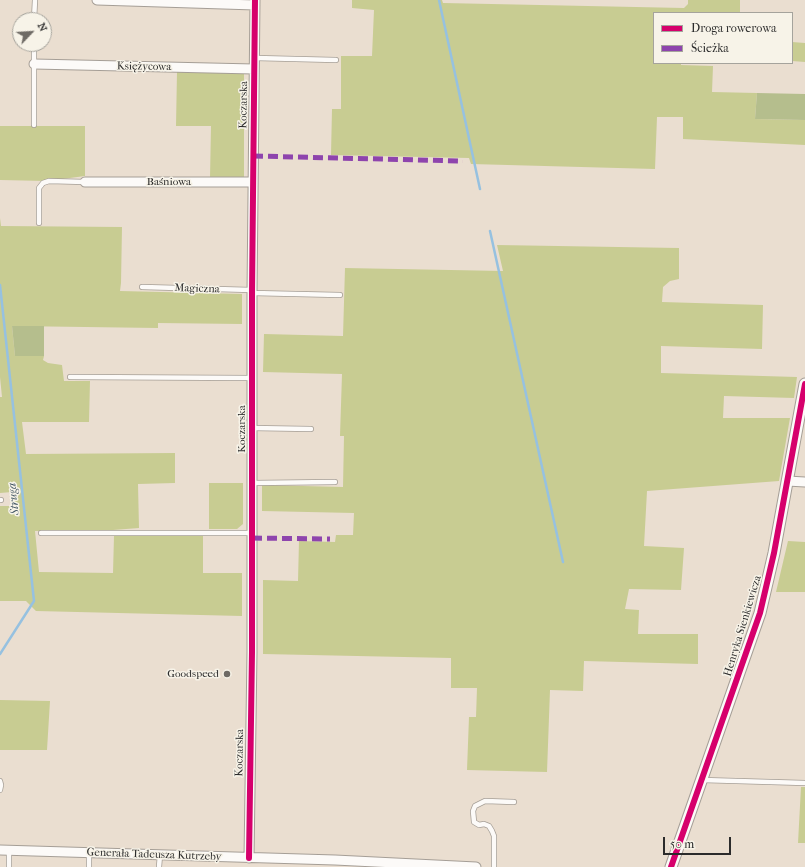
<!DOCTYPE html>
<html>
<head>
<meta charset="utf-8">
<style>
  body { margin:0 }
  #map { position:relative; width:805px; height:867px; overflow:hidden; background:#eaded0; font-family:"IM FELL French Canon",serif }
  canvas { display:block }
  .legend { position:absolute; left:653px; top:12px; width:140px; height:52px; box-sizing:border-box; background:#f7f3e8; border:1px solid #a5a39c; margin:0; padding:5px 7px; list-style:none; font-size:12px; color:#2b2b2b }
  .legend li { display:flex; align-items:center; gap:8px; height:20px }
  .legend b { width:20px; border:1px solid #a5a39c }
  .north { position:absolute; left:12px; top:12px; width:40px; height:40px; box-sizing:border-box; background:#f7f3e8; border:1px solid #a5a39c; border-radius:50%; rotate:65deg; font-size:11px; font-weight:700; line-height:16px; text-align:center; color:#2b2b2b }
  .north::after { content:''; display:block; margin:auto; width:14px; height:18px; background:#6e6a65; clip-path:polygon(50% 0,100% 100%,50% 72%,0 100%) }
  .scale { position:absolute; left:663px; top:837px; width:68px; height:18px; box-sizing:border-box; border:2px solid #2b2b2b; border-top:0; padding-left:5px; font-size:12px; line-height:14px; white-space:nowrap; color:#2b2b2b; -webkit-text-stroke:3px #f7f3e8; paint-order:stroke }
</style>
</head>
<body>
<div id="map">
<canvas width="805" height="867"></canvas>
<ul class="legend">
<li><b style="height:5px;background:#d6006c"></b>Droga rowerowa</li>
<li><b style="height:5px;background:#8e44ad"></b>Ścieżka</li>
</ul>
<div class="north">N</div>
<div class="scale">50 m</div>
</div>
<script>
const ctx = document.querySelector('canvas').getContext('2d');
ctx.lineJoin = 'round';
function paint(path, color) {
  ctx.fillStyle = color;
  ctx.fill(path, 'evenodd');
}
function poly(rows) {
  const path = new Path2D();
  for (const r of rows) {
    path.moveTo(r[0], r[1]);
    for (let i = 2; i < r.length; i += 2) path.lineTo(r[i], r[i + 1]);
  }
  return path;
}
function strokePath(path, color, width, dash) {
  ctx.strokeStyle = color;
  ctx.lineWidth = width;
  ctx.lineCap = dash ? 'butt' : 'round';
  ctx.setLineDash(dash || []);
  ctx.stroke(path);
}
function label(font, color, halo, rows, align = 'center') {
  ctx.font = font + ' "IM FELL French Canon",serif';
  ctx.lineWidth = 3;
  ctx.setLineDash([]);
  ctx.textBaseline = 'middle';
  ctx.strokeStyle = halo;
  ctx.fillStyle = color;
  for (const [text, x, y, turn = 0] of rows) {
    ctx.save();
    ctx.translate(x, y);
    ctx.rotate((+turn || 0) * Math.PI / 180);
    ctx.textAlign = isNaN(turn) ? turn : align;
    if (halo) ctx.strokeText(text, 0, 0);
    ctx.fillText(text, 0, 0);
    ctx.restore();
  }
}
paint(poly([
  [352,0,442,0,443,3,684,8,688,4,688,0,740,0,740,13,654,13,654,63,681,63,681,65,713,66,712,92,757,93,755,119,805,120,805,145,683,139,683,117,657,117,655,169,471,164,469,158,331,155,332,109,341,109,341,56,372,56,374,10,352,8],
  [792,42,805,43,805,62,792,61],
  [177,72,244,73,244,178,210,178,211,126,176,126],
  [0,126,85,126,85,176,47,181,0,180],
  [0,218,1,226,122,227,121,283,120,291,242,294,242,324,158,323,158,328,12,326,15,356,44,356,43,360,48,363,62,365,64,381,90,381,89,422,22,422,26,454,175,453,175,483,138,484,139,528,100,531,35,531,39,572,113,573,114,536,203,536,203,573,242,573,242,616,36,611,26,601,0,601,0,506,13,506,12,492,0,493,0,397,2,397,0,377],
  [497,245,679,248,679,279,670,281,663,287,662,302,763,305,762,349,661,346,661,373,797,377,794,398,724,396,723,418,790,418,779,481,647,491,644,546,684,548,681,590,629,589,625,609,639,610,638,634,698,634,698,664,584,661,583,691,550,690,547,772,467,770,469,717,476,717,477,688,451,688,451,658,263,654,263,580,298,581,299,541,335,542,336,535,353,535,354,513,262,511,262,485,343,487,344,436,340,436,342,374,263,372,264,334,343,336,345,268,503,271],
  [209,483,243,483,243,524,237,529,209,529],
  [788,541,805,542,805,592,776,592],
  [0,700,50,701,47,750,0,750],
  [801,787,805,787,805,843,798,843]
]), '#c8cc92');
paint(poly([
  [757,93,805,94,805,120,755,119],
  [12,326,44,326,44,356,15,356]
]), '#b5be8d');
strokePath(poly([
  [439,0,480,189],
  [490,231,563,562],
  [0,285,34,601,0,654]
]), '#96c1e0', 2.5);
const service = poly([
  [34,20,35,0],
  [255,58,336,60],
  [34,125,34,44],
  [39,223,39,188,43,183,49,181,85,182],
  [142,287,252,290],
  [252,293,340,295],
  [70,377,251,378],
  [251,428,311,429],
  [252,483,335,482],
  [0,500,1,500],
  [41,533,252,533],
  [702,780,805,783],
  [0,781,1,785,0,790],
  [9,867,9,851],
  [89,867,89,853],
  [159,867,160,855],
  [494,867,494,836,492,831,489,826,484,824,479,825,474,822,473,811,475,806,485,801,514,802]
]);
const minor = poly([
  [97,0,255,5],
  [34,64,254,69],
  [85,182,253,182],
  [787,481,805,482],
  [0,850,335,860,476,867],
  [249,858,252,652,252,293,255,0]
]);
const tertiary = poly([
  [671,867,760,613,774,553,805,384]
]);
strokePath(service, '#a59e96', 6);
strokePath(minor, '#a59e96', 11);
strokePath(tertiary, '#a59e96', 13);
strokePath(service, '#fcfaf8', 4.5);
strokePath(minor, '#fcfaf8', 9);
strokePath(tertiary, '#fcfaf8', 11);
strokePath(poly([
  [253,156,463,161],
  [252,538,330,539]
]), '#8e44ad', 5, [10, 5]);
strokePath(poly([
  [249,858,252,652,252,293,255,0],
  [671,867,760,613,774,553,805,384]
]), '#d6006c', 6);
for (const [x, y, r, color] of [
  [227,674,4,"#6e6a65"]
]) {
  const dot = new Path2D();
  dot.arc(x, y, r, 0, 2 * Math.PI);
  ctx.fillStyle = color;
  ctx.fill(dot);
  strokePath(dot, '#f7f3e8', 1.5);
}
label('11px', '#2b2b2b', '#f7f3e8', [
  ["Księżycowa",144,67,1],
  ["Koczarska",244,105,-89],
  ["Baśniowa",169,182],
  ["Magiczna",197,289,2],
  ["Koczarska",242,429,-90],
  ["Henryka Sienkiewicza",743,626,-73],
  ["Koczarska",240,753,-89],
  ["Generała Tadeusza Kutrzeby",154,855,2]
]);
label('11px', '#2b2b2b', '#f7f3e8', [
  ["Goodspeed",219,674]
], 'right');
label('italic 12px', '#405463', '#f7f3e8', [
  ["Struga",14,499,-96]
]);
</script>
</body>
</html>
